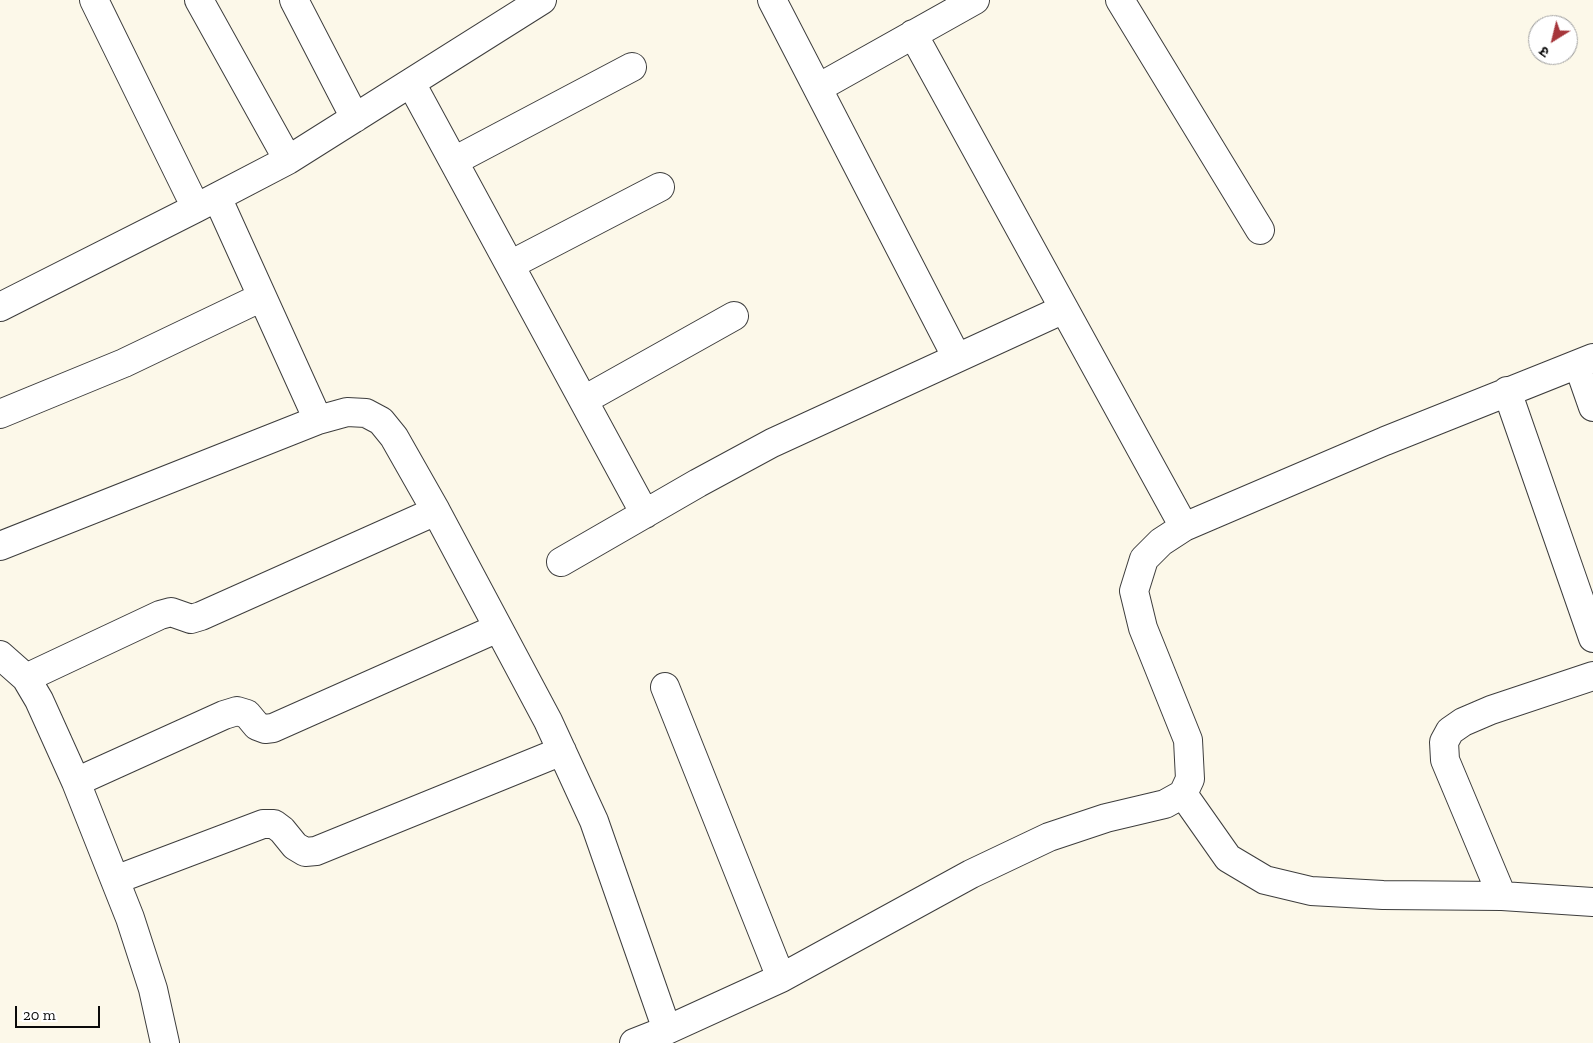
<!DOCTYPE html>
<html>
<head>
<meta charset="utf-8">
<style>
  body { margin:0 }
  #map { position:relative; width:1593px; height:1043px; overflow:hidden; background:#fcf8e9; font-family:"Zilla Slab","Noto Sans Devanagari",serif }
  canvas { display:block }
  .north { position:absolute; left:1528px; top:15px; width:50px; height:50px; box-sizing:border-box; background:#fff; border:1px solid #9d9d9d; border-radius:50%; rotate:216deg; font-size:14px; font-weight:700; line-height:20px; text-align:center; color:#0a0a0a }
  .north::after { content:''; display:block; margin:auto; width:18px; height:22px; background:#a6363b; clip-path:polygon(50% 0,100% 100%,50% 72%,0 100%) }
  .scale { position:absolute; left:15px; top:1006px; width:85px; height:22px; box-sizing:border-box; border:2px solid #0a0a0a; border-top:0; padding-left:6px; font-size:15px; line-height:18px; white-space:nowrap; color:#0a0a0a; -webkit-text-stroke:4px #fff; paint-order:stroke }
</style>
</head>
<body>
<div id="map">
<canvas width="1593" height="1043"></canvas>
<div class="north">उ</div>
<div class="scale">20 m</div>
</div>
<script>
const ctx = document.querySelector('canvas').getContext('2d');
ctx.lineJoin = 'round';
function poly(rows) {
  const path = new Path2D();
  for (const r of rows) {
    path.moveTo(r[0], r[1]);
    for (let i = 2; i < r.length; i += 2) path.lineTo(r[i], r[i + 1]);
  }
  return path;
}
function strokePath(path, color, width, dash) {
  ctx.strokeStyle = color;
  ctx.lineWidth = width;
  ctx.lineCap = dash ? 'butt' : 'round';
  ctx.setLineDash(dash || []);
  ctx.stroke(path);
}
const minor = poly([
  [94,0,196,208],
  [199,0,288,160],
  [294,0,355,118],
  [772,0,957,358],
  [1120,0,1260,230],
  [913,34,1184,527],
  [411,83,645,514],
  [818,88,975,0],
  [454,161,632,67],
  [217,197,318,420],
  [510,265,660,187],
  [0,307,196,208,288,160,542,0],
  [1578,364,1593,407],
  [1507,391,1593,638],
  [584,400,734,316],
  [0,414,124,363,262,297],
  [0,546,318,420,347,412,366,413,381,421,394,437,436,511,548,721,594,821,667,1030],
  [561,562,698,483,772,443,1064,309],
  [0,655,26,678,39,700,76,782,130,918,153,989,165,1043],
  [26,678,160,615,171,612,191,619,201,616,436,511],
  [665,687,781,978],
  [76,782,224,715,237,711,247,714,257,726,265,729,273,728,498,628],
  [1183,794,1228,858,1265,880,1311,891,1383,895,1502,896,1593,902],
  [115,880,263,824,274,824,282,830,295,846,305,852,316,851,562,751],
  [1502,896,1445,760,1444,742,1450,731,1463,722,1491,710,1593,676],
  [634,1043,667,1030,781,978,971,874,1049,837,1106,818,1165,804,1183,794,1190,779,1188,740,1143,628,1134,591,1144,559,1161,542,1184,527,1385,441,1593,358]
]);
strokePath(minor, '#3d3d3d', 30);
strokePath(minor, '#fff', 28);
</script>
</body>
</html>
